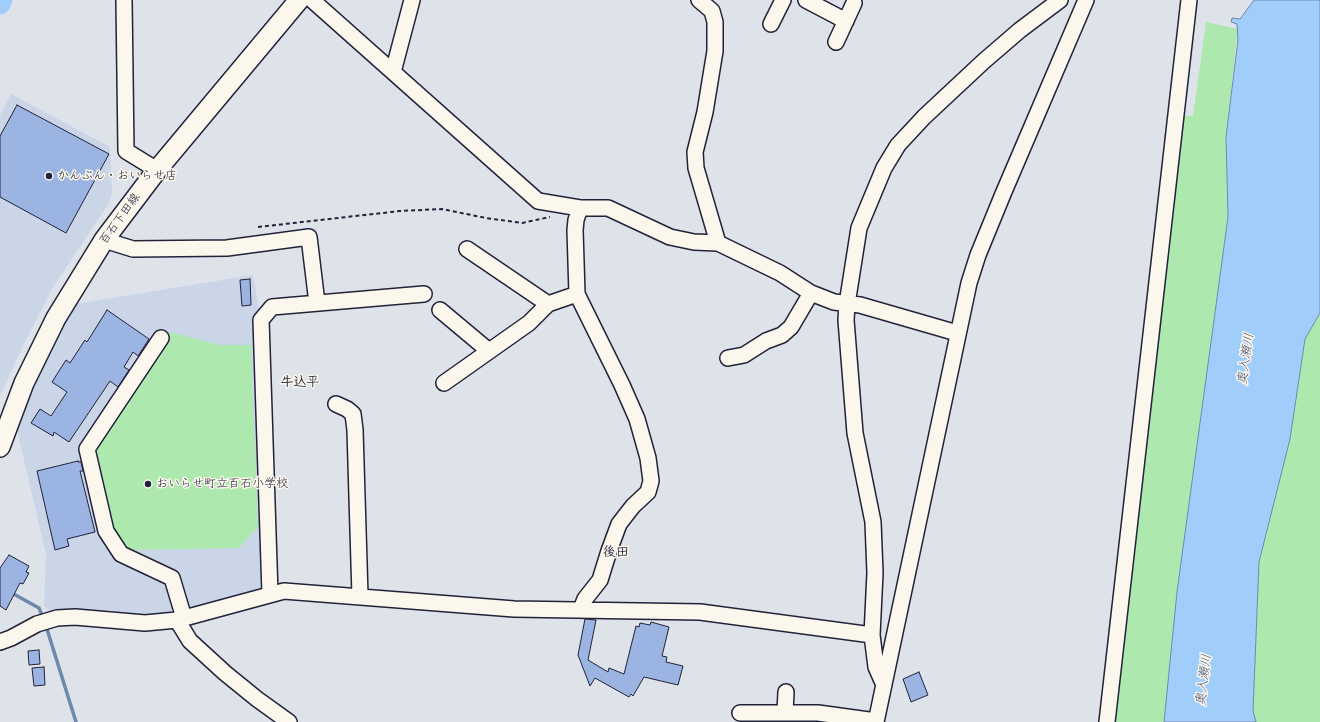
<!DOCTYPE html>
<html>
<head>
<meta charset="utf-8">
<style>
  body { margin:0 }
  canvas { display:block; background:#dee3e9 }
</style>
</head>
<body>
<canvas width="1320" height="722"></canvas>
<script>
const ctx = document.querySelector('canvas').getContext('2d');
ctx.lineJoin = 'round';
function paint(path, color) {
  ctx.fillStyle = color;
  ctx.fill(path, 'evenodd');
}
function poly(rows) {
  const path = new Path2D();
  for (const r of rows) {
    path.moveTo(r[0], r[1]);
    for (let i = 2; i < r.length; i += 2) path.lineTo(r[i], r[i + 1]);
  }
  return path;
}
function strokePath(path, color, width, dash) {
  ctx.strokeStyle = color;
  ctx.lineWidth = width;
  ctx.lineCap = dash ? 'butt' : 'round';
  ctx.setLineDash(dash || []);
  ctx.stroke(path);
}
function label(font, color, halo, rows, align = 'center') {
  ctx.font = font + ' "Shantell Sans","Klee One",sans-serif';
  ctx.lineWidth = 3;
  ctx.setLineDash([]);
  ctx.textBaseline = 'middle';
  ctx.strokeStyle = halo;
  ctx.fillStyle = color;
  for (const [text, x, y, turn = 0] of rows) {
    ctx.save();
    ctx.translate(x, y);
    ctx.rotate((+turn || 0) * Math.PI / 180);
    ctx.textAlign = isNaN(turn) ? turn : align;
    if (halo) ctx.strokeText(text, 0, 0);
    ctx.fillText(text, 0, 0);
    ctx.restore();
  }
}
paint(poly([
  [11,94,110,147,112,193,109,203,52,289,20,352,0,396,0,115],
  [253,275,261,320,270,594,177,620,57,618,44,606,46,554,13,413,63,306]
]), '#cad5e7');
paint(poly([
  [1206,22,1238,29,1226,137,1228,217,1177,592,1164,722,1113,722,1181,115,1193,116],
  [1320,313,1320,722,1256,722,1253,711,1259,562,1290,439,1305,339],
  [170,332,219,345,251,345,258,527,239,548,124,550,111,531,94,444]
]), '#ade9af');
const water = poly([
  [1254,0,1320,0,1320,313,1305,339,1290,439,1259,562,1253,711,1256,722,1164,722,1177,592,1228,217,1226,137,1238,40,1237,24,1231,22,1232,18,1240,19,1254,0]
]);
paint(water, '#a1cdfb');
strokePath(water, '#6e89ae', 1);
strokePath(poly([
  [10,592,39,608,43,618],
  [46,626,76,722]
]), '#6e89ae', 3.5);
strokePath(poly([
  [0,4,2,0]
]), '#a1cdfb', 21);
const building = poly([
  [17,105,109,154,66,233,0,197,0,136,17,105],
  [250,279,251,305,242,306,240,280,250,279],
  [107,310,149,339,138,356,133,352,124,367,129,370,118,387,110,381,69,442,54,432,53,436,31,423,40,409,51,416,67,392,52,382,66,360,70,363,85,340,87,342,107,310],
  [78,461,78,462,81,462,83,471,80,471,95,532,67,539,69,546,55,550,37,471,78,461],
  [9,555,29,566,26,572,29,573,23,584,20,583,6,610,0,606,0,568,9,555],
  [585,619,596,620,588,660,608,672,609,668,624,674,636,626,639,627,640,623,650,625,651,622,669,627,662,656,667,657,666,662,683,666,678,685,644,677,633,696,631,694,629,697,595,678,590,686,578,655,585,619],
  [39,650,40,664,29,665,28,651,39,650],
  [44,667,45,685,34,686,32,668,44,667],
  [919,672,928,695,911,702,903,679,919,672]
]);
paint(building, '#9bb4e1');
strokePath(building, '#22223b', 1);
const minor = poly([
  [124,0,126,151,157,170],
  [312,0,538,201,580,208,608,208,670,237,694,242,718,243,780,273,811,293,834,302,860,305,957,333],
  [699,0,712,11,715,22,715,51,705,112,695,152,696,168,718,243],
  [806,0,846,21],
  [771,24,783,0],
  [836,42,854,3],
  [393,72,412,0],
  [580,208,576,220,575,230,577,294,622,385,637,419,648,458,651,481,648,492,633,506,619,524,609,551,600,580,585,599,581,609],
  [104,240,133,249,227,248,309,237,317,303],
  [467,249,548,304],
  [440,310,489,351],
  [161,338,87,449,106,531,121,554,172,578,184,618],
  [728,358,744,355,766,341,782,335,791,327,811,293],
  [444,383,529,323,548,304,577,294],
  [336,404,347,409,353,414,355,430,360,596],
  [270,594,261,320,272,307,424,294],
  [177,620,190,641,225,673,257,699,289,722],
  [0,642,11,638,37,624,57,618,75,617,145,623,177,620,284,591,514,609,700,612,872,635],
  [884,685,876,667,872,635,875,573,873,522,855,433,846,320,847,304,859,228,884,168,898,145,924,117,984,61,1020,30,1060,0],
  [785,712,786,692],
  [740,713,818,713,876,721],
  [876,722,969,283,978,255,1003,194,1086,0],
  [1107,722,1189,0]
]);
const major = poly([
  [0,447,24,383,56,318,104,240,157,170,299,0]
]);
strokePath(minor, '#22223b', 18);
strokePath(major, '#22223b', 22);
strokePath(poly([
  [258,227,400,211,442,209,486,218,522,223,550,217]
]), '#22223b', 2, [4, 3]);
strokePath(minor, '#fbf7ec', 15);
strokePath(major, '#fbf7ec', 19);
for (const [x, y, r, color] of [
  [49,176,4,"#22223b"],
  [148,484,4,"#22223b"]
]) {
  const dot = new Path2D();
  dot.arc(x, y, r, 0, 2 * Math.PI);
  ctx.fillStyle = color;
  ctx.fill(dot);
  strokePath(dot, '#fbf7ec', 1.5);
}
label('12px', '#22223b', '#fbf7ec', [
  ["かんぶん・おいらせ店",57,176],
  ["おいらせ町立百石小学校",156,484]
], 'left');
label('12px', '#22223b', '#fbf7ec', [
  ["百石下田線",120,219,-54]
]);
label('italic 13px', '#485575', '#fbf7ec', [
  ["奥入瀬川",1246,359,-82],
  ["奥入瀬川",1204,680,-83]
]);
label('bold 13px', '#22223b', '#fbf7ec', [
  ["牛込平",300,383],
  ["後田",616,553]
]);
</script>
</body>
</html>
